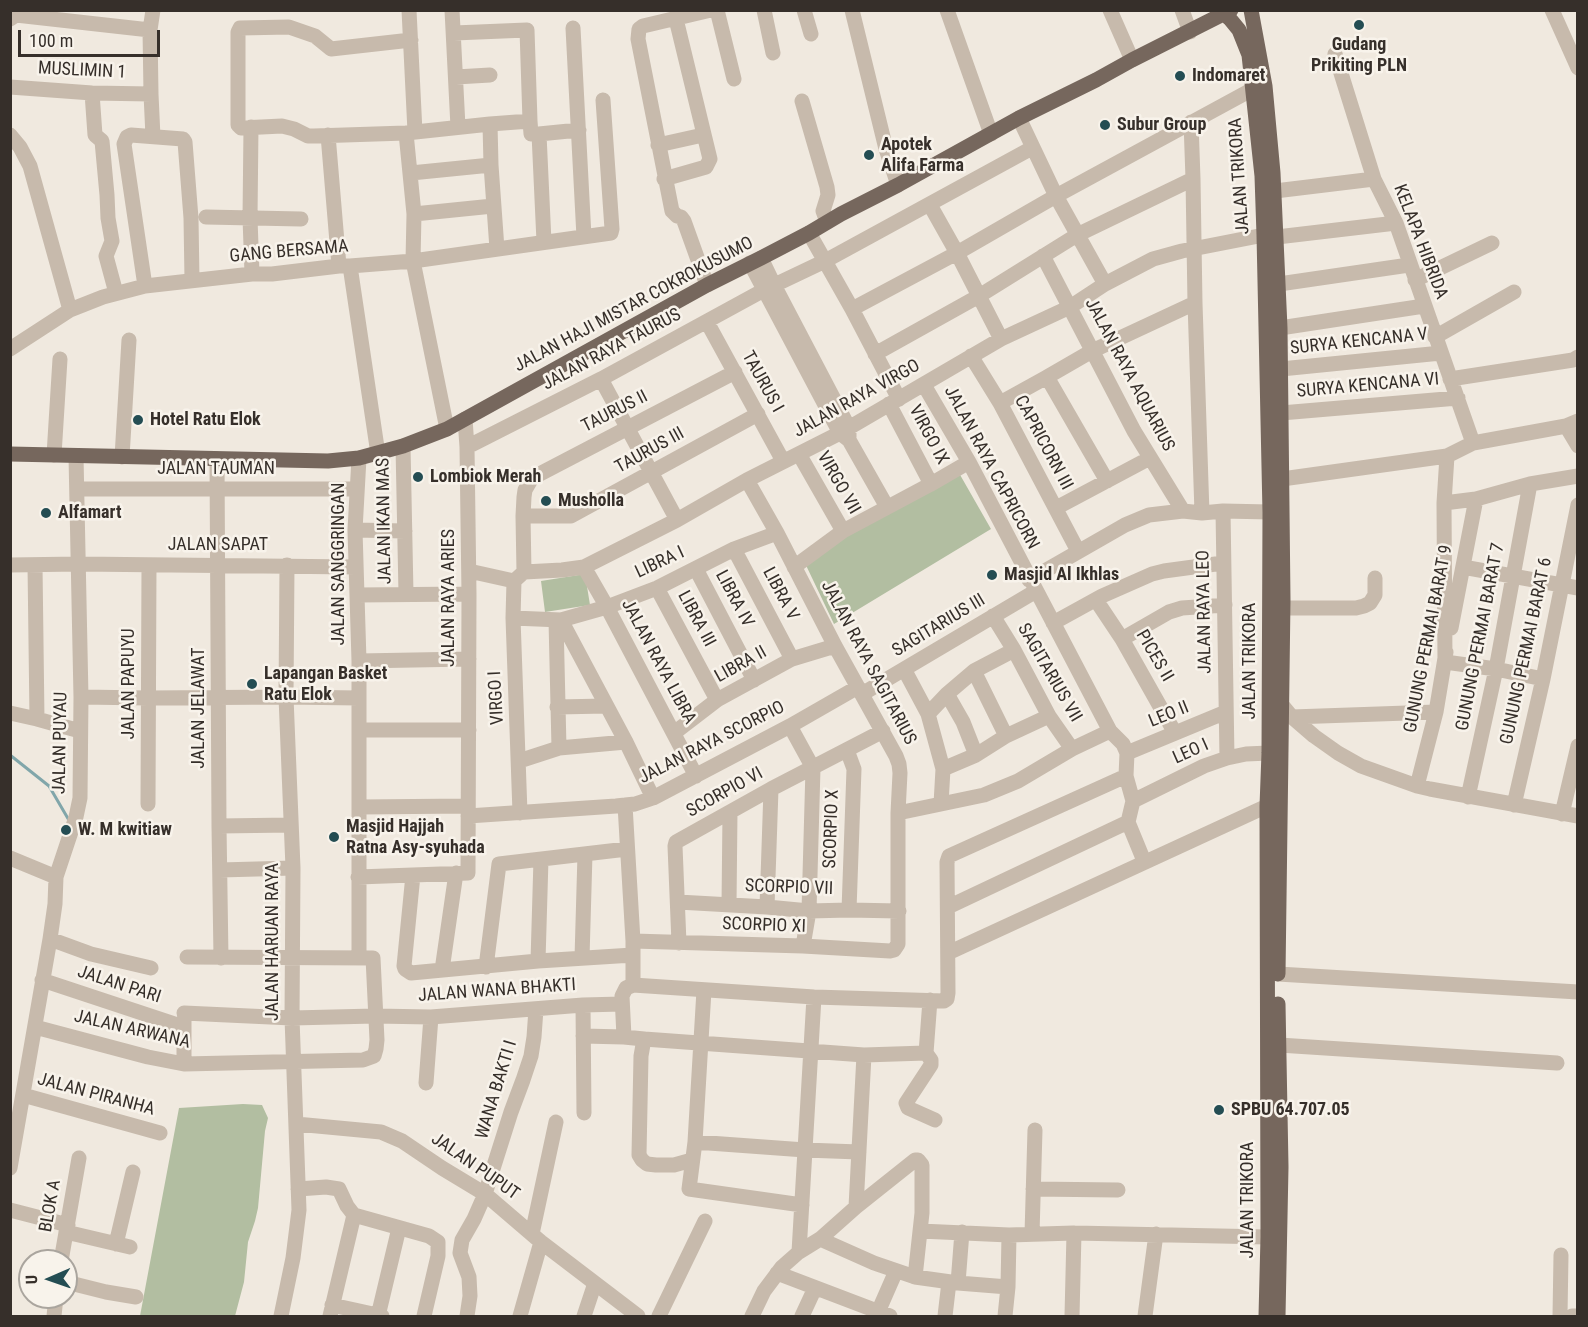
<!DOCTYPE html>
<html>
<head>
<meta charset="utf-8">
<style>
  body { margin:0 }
  #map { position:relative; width:1588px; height:1327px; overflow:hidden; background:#f0e9df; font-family:"Roboto Condensed",sans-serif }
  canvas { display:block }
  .frame { position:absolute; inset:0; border:12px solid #362f2a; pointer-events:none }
  .north { position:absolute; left:18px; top:1249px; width:60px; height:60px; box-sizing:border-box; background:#f8f3eb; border:2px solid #aaa59e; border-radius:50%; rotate:268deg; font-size:16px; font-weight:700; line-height:24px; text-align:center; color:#362f2a }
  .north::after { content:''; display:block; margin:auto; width:21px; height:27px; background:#244d53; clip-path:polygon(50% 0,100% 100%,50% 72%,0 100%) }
  .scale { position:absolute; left:18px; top:30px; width:142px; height:27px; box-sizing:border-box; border:3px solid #362f2a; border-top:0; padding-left:8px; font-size:18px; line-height:21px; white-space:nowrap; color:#362f2a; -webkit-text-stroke:4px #f8f3eb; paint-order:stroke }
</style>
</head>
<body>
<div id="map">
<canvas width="1588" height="1327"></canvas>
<div class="frame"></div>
<div class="north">U</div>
<div class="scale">100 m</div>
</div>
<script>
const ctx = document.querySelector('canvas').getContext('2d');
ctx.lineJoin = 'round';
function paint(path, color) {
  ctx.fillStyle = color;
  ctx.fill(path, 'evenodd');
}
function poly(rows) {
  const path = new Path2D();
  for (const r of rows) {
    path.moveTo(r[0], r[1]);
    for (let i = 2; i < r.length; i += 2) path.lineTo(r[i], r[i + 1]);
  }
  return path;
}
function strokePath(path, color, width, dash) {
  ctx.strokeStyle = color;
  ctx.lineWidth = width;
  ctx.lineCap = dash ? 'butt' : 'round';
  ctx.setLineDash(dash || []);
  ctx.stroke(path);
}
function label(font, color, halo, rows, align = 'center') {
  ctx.font = font + ' "Roboto Condensed",sans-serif';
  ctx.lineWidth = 5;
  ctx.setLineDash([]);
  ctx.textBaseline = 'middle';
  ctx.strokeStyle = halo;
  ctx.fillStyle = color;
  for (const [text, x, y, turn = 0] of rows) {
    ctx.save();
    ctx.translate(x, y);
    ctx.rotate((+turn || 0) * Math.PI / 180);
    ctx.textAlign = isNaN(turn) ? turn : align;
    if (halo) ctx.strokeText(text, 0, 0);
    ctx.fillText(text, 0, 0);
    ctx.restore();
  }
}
paint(poly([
  [959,473,991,529,834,624,803,559],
  [585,574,590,605,545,612,541,581],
  [243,1104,262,1105,268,1118,265,1131,258,1208,255,1221,248,1242,244,1282,235,1316,140,1316,179,1108]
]), '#b2bea1');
strokePath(poly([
  [10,755,49,786,70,822]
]), '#81a6aa', 3);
strokePath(poly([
  [153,10,150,30,151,94,153,137],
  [409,10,415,132],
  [452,10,458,127],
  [717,10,734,79],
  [764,10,773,53],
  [804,10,811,34],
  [852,10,886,149,898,185],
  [947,10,991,134],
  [1110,10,1132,60],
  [1182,10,1190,32],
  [1552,10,1578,68],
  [10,19,16,15,150,30],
  [573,28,584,237],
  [454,33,527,30,530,121],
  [411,40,331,49,315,36,289,27,240,28,238,32,238,125,241,128,282,126,294,129,308,136,314,136,406,133,490,124,530,121,531,134,539,134,544,242],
  [1335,54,1374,179,1396,223,1473,443],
  [456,77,490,75],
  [10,87,92,93,151,94],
  [92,93,95,135,102,141,107,195,108,218,112,241,106,256,116,293],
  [802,101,827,187,828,195,823,211,827,222],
  [1019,118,1056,196,1105,284],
  [1191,122,1193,179,1195,303,1202,513],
  [490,124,491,165,497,249],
  [251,127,250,218,252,274],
  [406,133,414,214,413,261,447,429],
  [539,134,579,130],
  [10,135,20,147,30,166,70,310],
  [328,135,339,266],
  [658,145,703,135],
  [411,173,491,165],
  [664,179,706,167,710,159,676,19],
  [1275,191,1374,179],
  [930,205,957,253,1001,339],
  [414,214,493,206],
  [206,217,301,219],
  [809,233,852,309,899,399],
  [1277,237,1396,223],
  [1043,256,1134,431,1183,511],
  [761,258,774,285,849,428,849,437],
  [750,263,840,433,849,440,887,507],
  [350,266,378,454],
  [1415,280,1492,243],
  [1279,284,1409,265],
  [707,285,684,221,681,217,677,216,672,211,638,39,639,29,643,26,711,10],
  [145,286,124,144,127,137,131,135,183,139,185,142,191,218,192,280],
  [852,309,957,253,1056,196,1253,89],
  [707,322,783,461],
  [1280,328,1424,306],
  [1435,337,1514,292],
  [10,349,70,310,103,297,145,286,252,274,272,274,339,266,350,266,413,261,611,233,612,229,603,100],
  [875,354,979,296,1077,235,1193,179],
  [971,356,1000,403,1078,551],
  [1281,369,1441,353],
  [1047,377,1092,351,1195,303],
  [601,379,677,520],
  [1450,379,1573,360,1578,357],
  [924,385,969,462,1110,731,1123,744,1127,753,1126,776,1133,801,1128,822,1144,861],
  [1000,403,1047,377,1107,481],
  [889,404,931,484],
  [1281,413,1458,398],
  [1566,426,1578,446],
  [403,446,406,594],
  [467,447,601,379,764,290,825,261,1032,148],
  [799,454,843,531],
  [54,455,60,359],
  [1447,456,1444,503,1445,662,1496,669,1543,679],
  [122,457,129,340],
  [359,458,355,530,359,661,359,958],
  [217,459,219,826,221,958],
  [1282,479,1447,456,1473,443,1566,426,1578,421],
  [77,489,356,489],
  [1444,503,1476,499,1530,484,1578,476],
  [1056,508,1150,458],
  [1223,511,1227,758],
  [523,516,571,516,758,414],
  [355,530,405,531],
  [734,549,792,659],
  [10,565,79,564,356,567],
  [35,565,37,719],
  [584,567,607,607,696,776],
  [794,567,843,531,931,484,969,462],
  [1463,567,1578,588],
  [696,569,754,680],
  [469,571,514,581,524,572,562,570,584,567,677,520,747,480,840,433,1001,339,1070,307,1105,284,1153,259,1182,251,1264,235],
  [524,572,523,516,524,497,525,490,532,478,735,372],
  [1029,580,1125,525,1149,515,1183,511,1202,513,1223,511,1270,512],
  [514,581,513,618,520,813],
  [657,588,717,700],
  [357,595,469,594],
  [1096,600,1122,639,1175,733],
  [1282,608,1356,608,1364,606,1370,603,1375,595,1375,578],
  [993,616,1014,650,1049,716,1072,749],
  [513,618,561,620,607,607,657,588,734,549,777,533],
  [556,620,559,748],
  [561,620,626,742,653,798],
  [1053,623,1102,596,1152,574,1164,571,1223,563],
  [1451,628,1476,499],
  [1122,639,1169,612,1182,608,1225,605],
  [359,661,469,659],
  [904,669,928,714,943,769,941,804],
  [974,671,1006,736],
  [862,694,1036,591],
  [947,694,963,722,976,755],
  [81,697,148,698,286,697,359,698],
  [1282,705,1292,717,1314,736,1338,753,1361,766,1417,786,1430,789,1578,816],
  [557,707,606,706],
  [10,713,37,719,80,731],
  [928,714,947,694,974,671,1014,650],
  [1292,717,1436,712],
  [790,726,813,768,809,911,803,946],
  [359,730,469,730],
  [674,733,717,700,792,659,835,646],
  [847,750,854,769,849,910],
  [1127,753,1226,712],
  [519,761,559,748,626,742],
  [943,769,976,755,1006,736,1049,716],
  [1417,786,1436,712,1446,652],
  [1468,797,1496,669,1530,484],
  [1133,801,1204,766,1227,758,1246,754,1269,753],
  [148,804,149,565],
  [625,805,633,941,633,985],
  [1514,805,1543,679,1578,505],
  [359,807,468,806],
  [898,813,984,795,1018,781,1072,749,1110,731],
  [1562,814,1578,746],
  [468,816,616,806,635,804,653,798,790,726,858,687],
  [219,826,291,825],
  [10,858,56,877],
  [220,870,293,868],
  [413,875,468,873,469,594,467,447,465,419],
  [358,877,413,875,404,966,405,969,411,973,538,961,633,955],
  [678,902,767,907,809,911,849,910,899,911],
  [729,905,730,812],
  [767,907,771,789],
  [948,907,1128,822],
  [50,939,91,954,151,968],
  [633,941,803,946,890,951,894,950,898,944,898,813,900,773,899,764,896,756,835,646,777,533,747,480],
  [679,943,675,846,676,842,771,789,883,731],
  [948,953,1267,806],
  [582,958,585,854],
  [538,961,541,859],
  [486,967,499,864,627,849],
  [442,970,456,873],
  [1278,974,1578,992],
  [42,980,184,1027],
  [704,990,695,1142,689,1189,802,1205],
  [930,1000,926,1053,931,1060,931,1065,906,1103,908,1108,935,1120],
  [583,1005,584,1113],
  [184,1013,292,1018,375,1016,431,1017,583,1005,622,1004],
  [184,1019,184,1064],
  [35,1027,148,1057,184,1064,363,1060,374,1056,376,1049,377,1040,373,958,187,957],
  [583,1036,624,1037],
  [644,1039,864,1055,926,1053],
  [1279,1045,1557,1063],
  [426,1083,431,1017],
  [23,1095,160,1133],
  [296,1124,381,1132,402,1141,442,1168,485,1194,541,1242,638,1316],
  [695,1142,805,1150,859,1152],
  [692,1160,674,1165,656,1165,647,1164,642,1160,639,1155,641,1056,644,1039,624,1037,622,996,626,988,633,985,814,997,944,1001,947,999,948,993,947,862,949,856,1126,776],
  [10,1168,50,939,55,904,56,877,76,817,80,798,81,697,76,456],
  [298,1189,326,1187,339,1189,347,1206,354,1215,429,1236,438,1242,438,1256,424,1316],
  [1033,1189,1118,1190],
  [856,1207,864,1055],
  [10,1210,68,1225],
  [920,1231,1009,1235],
  [66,1232,130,1247],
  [532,1234,556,1122],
  [1032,1234,1035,1130],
  [820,1239,874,1263,915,1277,958,1283,1008,1287],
  [116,1244,133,1172],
  [799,1252,814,997],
  [61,1261,79,1158],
  [777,1273,890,1316],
  [66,1282,106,1292,136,1297],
  [958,1283,962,1232],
  [332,1305,382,1316],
  [878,1312,896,1271],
  [54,1316,56,1297],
  [281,1316,293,1258,299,1210,292,1018,293,868,286,697,287,565],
  [330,1316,354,1215],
  [378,1316,399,1228],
  [467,1316,470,1296,469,1277,460,1253,462,1240,474,1219,485,1194,511,1112,523,1080,531,1056,534,1037,536,1009],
  [520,1316,541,1242],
  [584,1316,595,1283],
  [659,1316,705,1221],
  [752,1316,764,1291,782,1267,799,1252,820,1239,856,1207,915,1160,918,1160,922,1165,922,1213,915,1277],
  [802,1316,815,1288],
  [945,1316,949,1282],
  [1005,1316,1008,1287,1009,1235,1074,1233,1268,1237],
  [1072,1316,1074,1233],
  [1145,1316,1156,1234],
  [1560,1316,1561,1255],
  [1572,1316,1578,1316]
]), '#c7baac', 15);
strokePath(poly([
  [1251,10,1265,86,1273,173,1280,328,1283,600,1278,974],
  [1224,14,1230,19,1239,30,1249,55,1262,176,1264,235,1270,512,1269,753,1267,806,1268,1237,1266,1316],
  [10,454,328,461,359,458,403,446,447,429,707,285,761,258,809,233,841,214,898,185,1019,118,1096,80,1132,60,1231,10],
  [1278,1316,1281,1167,1278,1004]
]), '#76675d', 15);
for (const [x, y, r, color] of [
  [1359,25,6,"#244d53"],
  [1180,76,6,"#244d53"],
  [1105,125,6,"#244d53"],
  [869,155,6,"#244d53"],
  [138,420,6,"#244d53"],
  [418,477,6,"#244d53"],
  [546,501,6,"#244d53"],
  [46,513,6,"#244d53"],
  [992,575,6,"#244d53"],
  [252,684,6,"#244d53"],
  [66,830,6,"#244d53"],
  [334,837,6,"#244d53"],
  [1219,1110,6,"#244d53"]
]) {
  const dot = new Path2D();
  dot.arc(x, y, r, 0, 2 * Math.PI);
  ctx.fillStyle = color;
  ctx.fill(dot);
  strokePath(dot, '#f8f3eb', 2);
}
label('bold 18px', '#362f2a', '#f8f3eb', [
  ["Gudang",1359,45,"center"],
  ["Prikiting PLN",1359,66,"center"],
  ["Indomaret",1192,76],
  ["Subur Group",1117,125],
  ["Apotek",881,145],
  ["Alifa Farma",881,166],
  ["Hotel Ratu Elok",150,420],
  ["Lombiok Merah",430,477],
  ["Musholla",558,501],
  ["Alfamart",58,513],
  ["Masjid Al Ikhlas",1004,575],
  ["Lapangan Basket",264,674],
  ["Ratu Elok",264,695],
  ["Masjid Hajjah",346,827],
  ["Ratna Asy-syuhada",346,848],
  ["W. M kwitiaw",78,830],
  ["SPBU 64.707.05",1231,1110]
], 'left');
label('18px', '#362f2a', '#f8f3eb', [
  ["MUSLIMIN 1",82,71,3],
  ["JALAN TRIKORA",1240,176,-94],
  ["KELAPA HIBRIDA",1420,242,69],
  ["GANG BERSAMA",289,252,-5],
  ["JALAN HAJI MISTAR COKROKUSUMO",634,305,-28],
  ["SURYA KENCANA V",1359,342,-6],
  ["JALAN RAYA TAURUS",612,350,-28],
  ["JALAN RAYA AQUARIUS",1129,375,62],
  ["TAURUS I",762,382,61],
  ["SURYA KENCANA VI",1368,386,-5],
  ["JALAN RAYA VIRGO",857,399,-29],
  ["TAURUS II",615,412,-27],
  ["VIRGO IX",928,435,62],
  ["CAPRICORN III",1043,443,62],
  ["TAURUS III",650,451,-29],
  ["JALAN RAYA CAPRICORN",991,468,62],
  ["JALAN TAUMAN",216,469],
  ["VIRGO VII",838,483,60],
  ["JALAN IKAN MAS",385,521,-91],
  ["JALAN SAPAT",218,545],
  ["LIBRA I",660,563,-25],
  ["JALAN SANGGRINGAN",339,564,-90],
  ["LIBRA V",780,594,62],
  ["JALAN RAYA ARIES",449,598,-90],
  ["LIBRA IV",734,599,62],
  ["JALAN RAYA LEO",1205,612,-91],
  ["LIBRA III",696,619,62],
  ["SAGITARIUS III",939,626,-31],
  ["GUNUNG PERMAI BARAT 7",1481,637,-79],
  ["GUNUNG PERMAI BARAT 9",1429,639,-79],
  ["GUNUNG PERMAI BARAT 6",1527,651,-78],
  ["PICES II",1154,656,60],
  ["JALAN TRIKORA",1250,661,-90],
  ["JALAN RAYA LIBRA",658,662,62],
  ["JALAN RAYA SAGITARIUS",868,663,62],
  ["LIBRA II",741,665,-29],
  ["SAGITARIUS VII",1049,673,60],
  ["JALAN PAPUYU",129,684,-90],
  ["VIRGO I",497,698,-93],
  ["JALAN JELAWAT",199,708,-90],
  ["LEO II",1169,715,-22],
  ["JALAN PUYAU",61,743,-89],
  ["JALAN RAYA SCORPIO",712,743,-27],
  ["LEO I",1191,752,-24],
  ["SCORPIO VI",725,793,-29],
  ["SCORPIO X",832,829,-88],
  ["SCORPIO VII",789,888,2],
  ["SCORPIO XI",764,926,2],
  ["JALAN HARUAN RAYA",273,942,-90],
  ["JALAN PARI",119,985,18],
  ["JALAN WANA BHAKTI",497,991,-4],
  ["JALAN ARWANA",132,1030,13],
  ["WANA BAKTI I",497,1090,-73],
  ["JALAN PIRANHA",96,1095,15],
  ["JALAN PUPUT",475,1167,35],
  ["JALAN TRIKORA",1248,1200,-90],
  ["BLOK A",51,1206,-80]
]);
</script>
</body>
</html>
